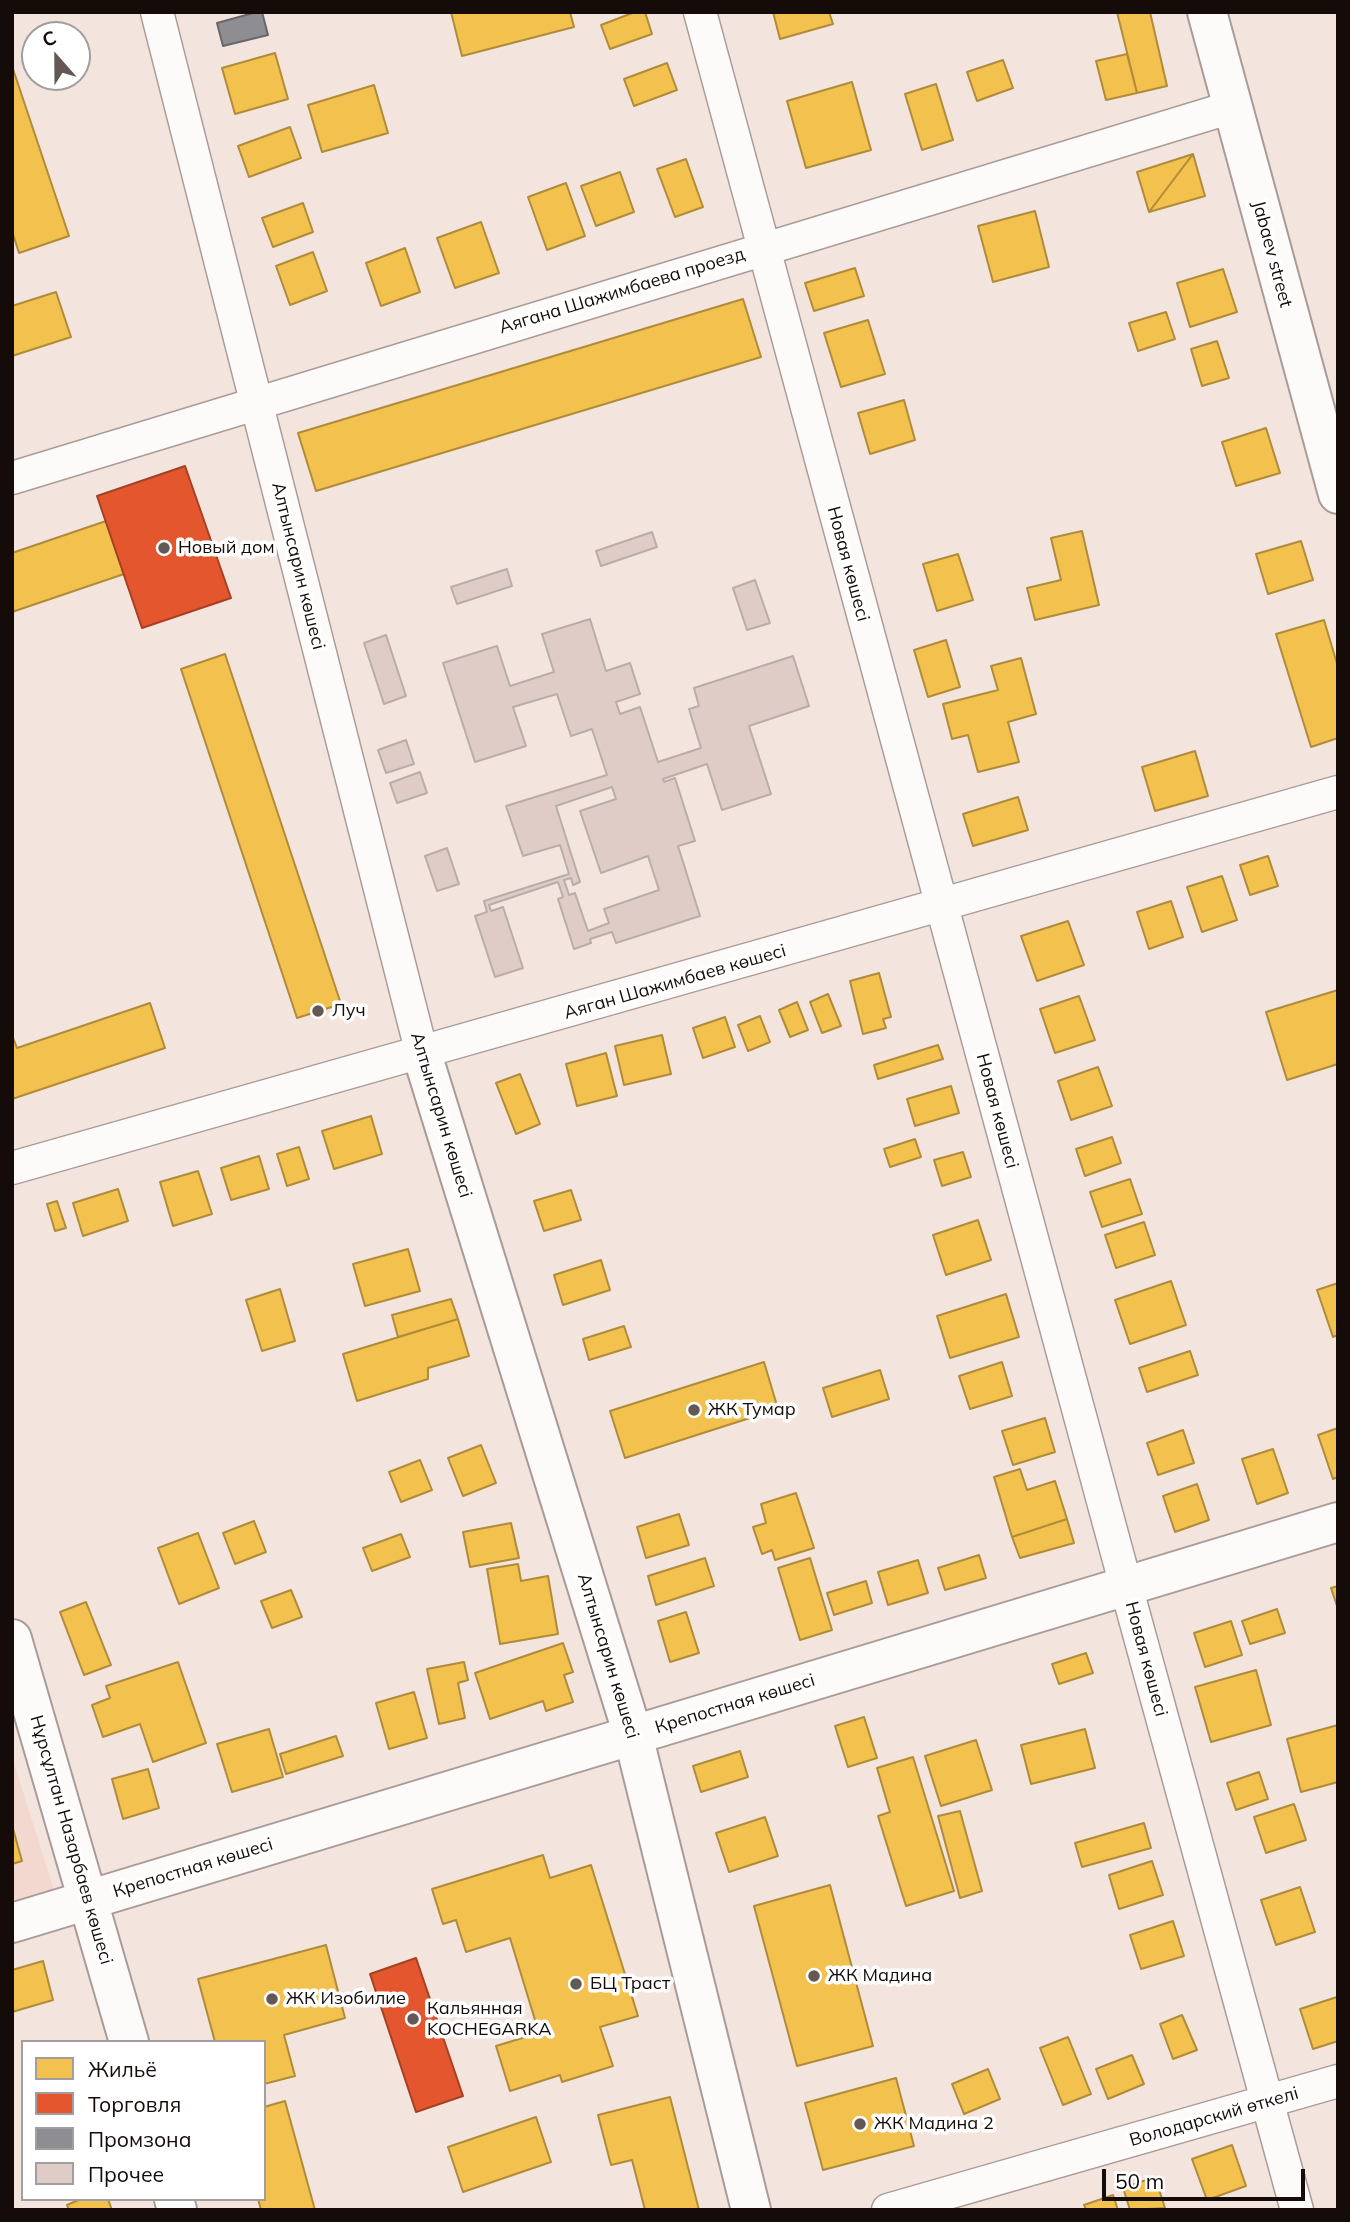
<!DOCTYPE html>
<html>
<head>
<meta charset="utf-8">
<style>
  body { margin:0 }
  #map { position:relative; width:1350px; height:2222px; overflow:hidden; background:#f4e4de; font-family:Mulish,sans-serif }
  canvas { display:block }
  .frame { position:absolute; inset:0; border:14px solid #150c09; pointer-events:none }
  .legend { position:absolute; left:21px; top:2040px; width:245px; height:161px; box-sizing:border-box; background:#fff; border:2px solid #a19e9d; margin:0; padding:9px 12px; list-style:none; font-size:21px; color:#150c09 }
  .legend li { display:flex; align-items:center; gap:14px; height:35px }
  .legend b { width:35px; border:2px solid #a19e9d }
  .north { position:absolute; left:21px; top:21px; width:70px; height:70px; box-sizing:border-box; background:#fff; border:2px solid #a19e9d; border-radius:50%; rotate:339deg; font-size:19px; font-weight:700; line-height:28px; text-align:center; color:#150c09 }
  .north::after { content:''; display:block; margin:auto; width:24px; height:32px; background:#635854; clip-path:polygon(50% 0,100% 100%,50% 72%,0 100%) }
  .scale { position:absolute; left:1102px; top:2169px; width:203px; height:32px; box-sizing:border-box; border:4px solid #150c09; border-top:0; padding-left:9px; font-size:21px; line-height:24px; white-space:nowrap; color:#150c09; -webkit-text-stroke:5px #fff; paint-order:stroke }
</style>
</head>
<body>
<div id="map">
<canvas width="1350" height="2222"></canvas>
<div class="frame"></div>
<ul class="legend">
<li><b style="height:19px;background:#f2c14e"></b>Жильё</li>
<li><b style="height:19px;background:#e4572e"></b>Торговля</li>
<li><b style="height:19px;background:#8d8d92"></b>Промзона</li>
<li><b style="height:19px;background:#e0ccc6"></b>Прочее</li>
</ul>
<div class="north">С</div>
<div class="scale">50 m</div>
</div>
<script>
const ctx = document.querySelector('canvas').getContext('2d');
ctx.lineJoin = 'round';
function paint(path, color) {
  ctx.fillStyle = color;
  ctx.fill(path, 'evenodd');
}
function poly(rows) {
  const path = new Path2D();
  for (const r of rows) {
    path.moveTo(r[0], r[1]);
    for (let i = 2; i < r.length; i += 2) path.lineTo(r[i], r[i + 1]);
  }
  return path;
}
function strokePath(path, color, width, dash) {
  ctx.strokeStyle = color;
  ctx.lineWidth = width;
  ctx.lineCap = dash ? 'butt' : 'round';
  ctx.setLineDash(dash || []);
  ctx.stroke(path);
}
function label(font, color, halo, rows, align = 'center') {
  ctx.font = font + ' Mulish,sans-serif';
  ctx.lineWidth = 7;
  ctx.setLineDash([]);
  ctx.textBaseline = 'middle';
  ctx.strokeStyle = halo;
  ctx.fillStyle = color;
  for (const [text, x, y, turn = 0] of rows) {
    ctx.save();
    ctx.translate(x, y);
    ctx.rotate((+turn || 0) * Math.PI / 180);
    ctx.textAlign = isNaN(turn) ? turn : align;
    if (halo) ctx.strokeText(text, 0, 0);
    ctx.fillText(text, 0, 0);
    ctx.restore();
  }
}
paint(poly([
  [12,1757,54,1890,12,1903]
]), '#f2d8cf');
const homes = poly([
  [451,12,570,12,574,27,462,56,451,12],
  [635,12,645,12,652,34,610,49,601,25,635,12],
  [773,12,829,12,833,24,780,39,773,12],
  [1117,12,1150,12,1167,86,1137,93,1117,12],
  [275,53,288,99,235,114,222,68,275,53],
  [1127,54,1137,93,1106,100,1096,61,1127,54],
  [1003,60,1013,88,977,101,967,72,1003,60],
  [667,63,677,90,634,106,624,79,667,63],
  [12,66,69,236,19,253,12,231,12,66],
  [852,82,871,150,806,168,787,101,852,82],
  [936,84,953,140,922,150,905,94,936,84],
  [374,85,388,133,322,152,308,105,374,85],
  [290,127,301,158,249,177,238,146,290,127],
  [1193,154,1149,212,1137,172,1193,154],
  [1193,154,1205,196,1149,212,1193,154],
  [686,159,703,207,675,217,657,169,686,159],
  [620,172,634,212,596,226,581,186,620,172],
  [566,183,585,236,547,250,528,197,566,183],
  [303,203,313,232,273,247,262,218,303,203],
  [1035,211,1049,267,993,282,978,226,1035,211],
  [481,222,499,273,455,288,437,238,481,222],
  [405,248,420,292,381,306,366,263,405,248],
  [313,252,327,291,290,305,276,266,313,252],
  [855,268,864,296,814,311,805,283,855,268],
  [1223,269,1237,312,1190,327,1177,283,1223,269],
  [56,292,71,337,12,356,12,306,56,292],
  [743,299,761,357,316,491,298,433,743,299],
  [1166,312,1175,339,1138,351,1129,323,1166,312],
  [868,320,885,374,841,387,824,333,868,320],
  [1217,341,1229,378,1202,386,1191,349,1217,341],
  [904,400,915,440,870,454,858,413,904,400],
  [1266,428,1280,473,1236,486,1222,442,1266,428],
  [106,521,124,574,12,612,12,553,106,521],
  [1082,531,1099,605,1035,620,1027,588,1061,580,1051,538,1082,531],
  [1301,541,1313,580,1268,594,1256,554,1301,541],
  [958,554,973,600,937,611,923,564,958,554],
  [1324,620,1338,667,1338,738,1311,747,1276,634,1324,620],
  [946,640,960,687,928,697,914,650,946,640],
  [225,654,341,1004,297,1018,181,669,225,654],
  [1021,658,1036,714,1008,722,1019,762,978,772,968,735,952,739,943,704,998,690,991,666,1021,658],
  [1195,751,1208,796,1155,811,1142,767,1195,751],
  [1018,797,1028,830,973,846,963,814,1018,797],
  [1268,856,1278,886,1250,895,1240,865,1268,856],
  [1222,876,1237,920,1202,932,1187,887,1222,876],
  [1171,901,1183,937,1149,949,1137,912,1171,901],
  [1068,921,1084,965,1037,981,1021,936,1068,921],
  [879,973,891,1017,883,1019,886,1028,863,1034,850,981,879,973],
  [1338,990,1338,1064,1287,1080,1266,1012,1338,990],
  [828,994,841,1026,822,1033,810,1002,828,994],
  [1079,996,1095,1040,1055,1053,1040,1009,1079,996],
  [797,1002,808,1030,790,1037,779,1010,797,1002],
  [150,1003,165,1048,12,1099,12,1035,17,1048,150,1003],
  [760,1016,770,1042,748,1051,738,1025,760,1016],
  [725,1017,735,1047,703,1058,693,1028,725,1017],
  [662,1035,671,1074,624,1085,615,1046,662,1035],
  [938,1045,943,1059,878,1079,874,1065,938,1045],
  [606,1053,617,1096,577,1106,566,1064,606,1053],
  [1098,1067,1112,1106,1071,1120,1058,1081,1098,1067],
  [520,1074,540,1124,516,1134,496,1083,520,1074],
  [951,1086,959,1113,915,1126,907,1099,951,1086],
  [371,1116,382,1154,334,1169,322,1131,371,1116],
  [1112,1137,1121,1163,1085,1176,1076,1149,1112,1137],
  [915,1139,921,1157,890,1167,884,1149,915,1139],
  [299,1147,309,1179,287,1186,277,1154,299,1147],
  [963,1152,971,1177,942,1186,934,1160,963,1152],
  [259,1156,269,1189,231,1200,221,1168,259,1156],
  [198,1171,212,1214,173,1226,160,1182,198,1171],
  [1130,1179,1142,1214,1102,1227,1090,1192,1130,1179],
  [118,1189,128,1221,83,1236,73,1203,118,1189],
  [571,1190,581,1220,544,1231,534,1201,571,1190],
  [57,1201,66,1228,55,1231,47,1204,57,1201],
  [978,1220,991,1260,946,1275,933,1235,978,1220],
  [1144,1222,1155,1255,1116,1268,1105,1235,1144,1222],
  [408,1249,420,1291,365,1306,353,1264,408,1249],
  [601,1260,610,1290,563,1305,554,1275,601,1260],
  [1171,1281,1186,1325,1130,1344,1115,1300,1171,1281],
  [1338,1283,1338,1335,1333,1337,1317,1290,1338,1283],
  [280,1289,295,1341,262,1351,246,1300,280,1289],
  [1006,1294,1019,1337,950,1358,937,1316,1006,1294],
  [451,1299,458,1319,398,1337,392,1315,451,1299],
  [458,1319,469,1356,428,1368,428,1379,357,1401,343,1354,458,1319],
  [624,1326,631,1347,589,1360,583,1339,624,1326],
  [1190,1351,1198,1375,1147,1392,1139,1368,1190,1351],
  [764,1362,778,1409,625,1458,610,1411,764,1362],
  [1002,1362,1012,1396,970,1409,959,1376,1002,1362],
  [880,1370,889,1399,832,1417,823,1388,880,1370],
  [1045,1418,1055,1452,1013,1465,1002,1431,1045,1418],
  [1338,1428,1338,1477,1333,1479,1318,1435,1338,1428],
  [1183,1430,1194,1463,1158,1475,1147,1443,1183,1430],
  [481,1445,496,1483,463,1496,448,1458,481,1445],
  [1273,1449,1288,1493,1257,1504,1242,1459,1273,1449],
  [420,1460,432,1490,401,1502,389,1472,420,1460],
  [1020,1469,1027,1490,1055,1481,1067,1519,1012,1537,994,1477,1020,1469],
  [1197,1484,1209,1520,1175,1532,1163,1496,1197,1484],
  [796,1493,814,1548,775,1560,772,1550,762,1554,753,1527,766,1523,761,1504,796,1493],
  [679,1514,689,1545,646,1558,637,1527,679,1514],
  [1067,1519,1074,1543,1020,1558,1012,1537,1067,1519],
  [254,1521,266,1552,235,1564,223,1533,254,1521],
  [511,1523,519,1558,470,1567,463,1532,511,1523],
  [198,1533,219,1588,179,1604,158,1548,198,1533],
  [401,1534,410,1557,372,1571,363,1548,401,1534],
  [979,1555,986,1578,945,1590,938,1568,979,1555],
  [705,1558,714,1586,656,1605,648,1576,705,1558],
  [810,1558,832,1630,800,1640,778,1568,810,1558],
  [918,1560,928,1593,888,1605,878,1572,918,1560],
  [518,1564,521,1581,548,1576,558,1634,500,1644,487,1569,518,1564],
  [866,1581,872,1603,834,1615,827,1593,866,1581],
  [1338,1586,1338,1609,1331,1588,1338,1586],
  [291,1590,302,1617,272,1628,261,1601,291,1590],
  [86,1602,111,1665,84,1675,60,1612,86,1602],
  [1277,1609,1285,1633,1250,1644,1242,1621,1277,1609],
  [686,1612,699,1653,670,1662,658,1621,686,1612],
  [1231,1621,1242,1655,1205,1667,1194,1633,1231,1621],
  [563,1643,573,1672,564,1675,573,1702,546,1711,543,1701,490,1719,475,1673,563,1643],
  [1086,1653,1093,1673,1059,1684,1052,1664,1086,1653],
  [178,1662,206,1743,153,1762,140,1724,103,1737,92,1705,110,1698,106,1686,178,1662],
  [464,1662,468,1680,458,1683,465,1718,439,1724,427,1669,464,1662],
  [1256,1670,1271,1725,1211,1742,1195,1687,1256,1670],
  [414,1692,427,1738,389,1749,376,1703,414,1692],
  [864,1717,877,1758,848,1767,835,1726,864,1717],
  [1338,1725,1338,1782,1301,1792,1287,1739,1338,1725],
  [269,1729,283,1777,232,1792,217,1744,269,1729],
  [1085,1729,1095,1768,1031,1784,1021,1745,1085,1729],
  [336,1736,343,1756,286,1774,280,1754,336,1736],
  [976,1740,992,1790,941,1806,925,1756,976,1740],
  [740,1751,748,1777,701,1792,693,1766,740,1751],
  [913,1757,954,1891,906,1906,878,1816,890,1812,877,1768,913,1757],
  [148,1769,159,1808,123,1819,112,1779,148,1769],
  [1259,1772,1268,1799,1236,1810,1227,1783,1259,1772],
  [1294,1804,1306,1840,1266,1853,1254,1817,1294,1804],
  [960,1811,982,1891,960,1898,938,1816,960,1811],
  [765,1817,778,1856,729,1872,716,1833,765,1817],
  [1144,1823,1151,1848,1082,1867,1075,1843,1144,1823],
  [12,1825,22,1861,12,1864,12,1825],
  [543,1855,550,1878,591,1865,638,2016,600,2027,613,2066,562,2082,560,2075,510,2091,496,2046,539,2033,510,1938,466,1952,456,1920,443,1924,432,1889,543,1855],
  [1152,1861,1163,1895,1119,1909,1109,1875,1152,1861],
  [830,1885,873,2046,797,2066,754,1906,830,1885],
  [1300,1887,1315,1932,1276,1945,1261,1900,1300,1887],
  [1173,1921,1184,1956,1141,1969,1130,1935,1173,1921],
  [326,1945,345,2018,284,2035,295,2076,264,2084,264,2042,215,2042,198,1979,326,1945],
  [43,1961,53,2000,12,2012,12,1970,43,1961],
  [1337,1997,1338,2041,1313,2049,1300,2009,1337,1997],
  [1182,2015,1197,2050,1173,2059,1160,2024,1182,2015],
  [1068,2037,1091,2094,1063,2105,1040,2048,1068,2037],
  [1132,2055,1144,2084,1108,2099,1096,2069,1132,2055],
  [988,2069,1000,2099,964,2114,952,2084,988,2069],
  [896,2078,914,2146,823,2170,805,2103,896,2078],
  [670,2097,699,2210,645,2210,632,2160,611,2165,598,2115,670,2097],
  [285,2101,315,2210,261,2210,258,2199,264,2199,264,2107,285,2101],
  [536,2117,551,2162,463,2192,448,2147,536,2117],
  [1232,2145,1246,2186,1207,2200,1192,2159,1232,2145],
  [1155,2177,1165,2208,1130,2210,1123,2188,1155,2177],
  [1113,2195,1118,2210,1086,2210,1084,2205,1113,2195],
  [81,2199,108,2199,112,2210,69,2210,67,2205,81,2199]
]);
paint(homes, '#f2c14e');
strokePath(homes, '#b08b39', 2);
const shops = poly([
  [185,466,231,598,142,628,97,496,185,466],
  [416,1958,463,2096,416,2112,370,1974,416,1958]
]);
paint(shops, '#e4572e');
strokePath(shops, '#a64023', 2);
const industry = poly([
  [257,12,262,12,268,35,223,46,217,23,257,12]
]);
paint(industry, '#8d8d92');
strokePath(industry, '#696669', 2);
const building = poly([
  [652,532,657,547,601,566,596,551,652,532],
  [507,569,512,586,457,604,451,587,507,569],
  [755,580,770,623,747,630,733,588,755,580],
  [590,619,606,671,630,663,640,694,616,702,620,714,640,707,658,762,701,748,689,709,699,706,694,688,793,656,809,706,749,726,771,794,722,810,707,764,663,779,664,782,675,778,695,841,678,846,700,916,616,943,612,932,590,939,591,943,574,949,558,899,563,897,558,882,489,905,491,911,503,907,523,968,495,977,475,916,487,912,484,901,569,874,560,845,523,856,506,806,607,775,592,729,571,736,557,694,513,707,526,746,475,762,443,663,497,646,510,686,554,672,542,634,590,619],
  [612,787,616,799,580,811,601,873,648,856,659,890,604,909,609,923,588,931,575,893,569,895,564,880,571,878,573,885,580,882,556,806,612,787],
  [386,635,406,696,384,704,364,643,386,635],
  [406,740,414,764,386,773,378,750,406,740],
  [420,772,427,793,397,803,390,783,420,772],
  [447,848,459,884,437,891,425,856,447,848]
]);
paint(building, '#e0ccc6');
strokePath(building, '#b9ada9', 2);
const street = poly([
  [157,12,422,1054],
  [700,12,1126,1586,1297,2210],
  [12,478,1232,107],
  [12,1168,1338,792],
  [888,2210,1338,2081]
]);
const secondary = poly([
  [422,1054,633,1735,751,2210],
  [12,1639,129,2042],
  [12,1923,1338,1522],
  [174,2199,177,2210]
]);
const primary = poly([
  [1207,12,1338,494]
]);
strokePath(street, '#a99c98', 35);
strokePath(secondary, '#a99c98', 42);
strokePath(primary, '#a99c98', 42);
strokePath(street, '#fdfbfa', 32);
strokePath(secondary, '#fdfbfa', 38);
strokePath(primary, '#fdfbfa', 38);
for (const [x, y, r, color] of [
  [164,548,7,"#635854"],
  [318,1011,7,"#635854"],
  [694,1410,7,"#635854"],
  [814,1976,7,"#635854"],
  [576,1984,7,"#635854"],
  [272,1999,7,"#635854"],
  [413,2019,7,"#635854"],
  [860,2124,7,"#635854"]
]) {
  const dot = new Path2D();
  dot.arc(x, y, r, 0, 2 * Math.PI);
  ctx.fillStyle = color;
  ctx.fill(dot);
  strokePath(dot, '#fff', 2.5);
}
label('18px', '#150c09', '#fff', [
  ["Jabaev street",1272,254,75],
  ["Аягана Шажимбаева проезд",622,291,-17],
  ["Новая көшесі",848,564,75],
  ["Алтынсарин көшесі",298,566,76],
  ["Аяган Шажимбаев көшесі",675,982,-16],
  ["Новая көшесі",997,1111,75],
  ["Алтынсарин көшесі",441,1115,73],
  ["Алтынсарин көшесі",608,1656,73],
  ["Новая көшесі",1146,1659,75],
  ["Крепостная көшесі",735,1704,-17],
  ["Нұрсұлтан Назарбаев көшесі",71,1840,74],
  ["Крепостная көшесі",193,1868,-17],
  ["Володарский өткелі",1214,2117,-16]
]);
label('18px', '#150c09', '#fff', [
  ["Новый дом",178,548],
  ["Луч",332,1011],
  ["ЖК Тумар",708,1410],
  ["ЖК Мадина",828,1976],
  ["БЦ Траст",590,1984],
  ["ЖК Изобилие",286,1999],
  ["Кальянная",427,2009],
  ["KOCHEGARKA",427,2030],
  ["ЖК Мадина 2",874,2124]
], 'left');
</script>
</body>
</html>
